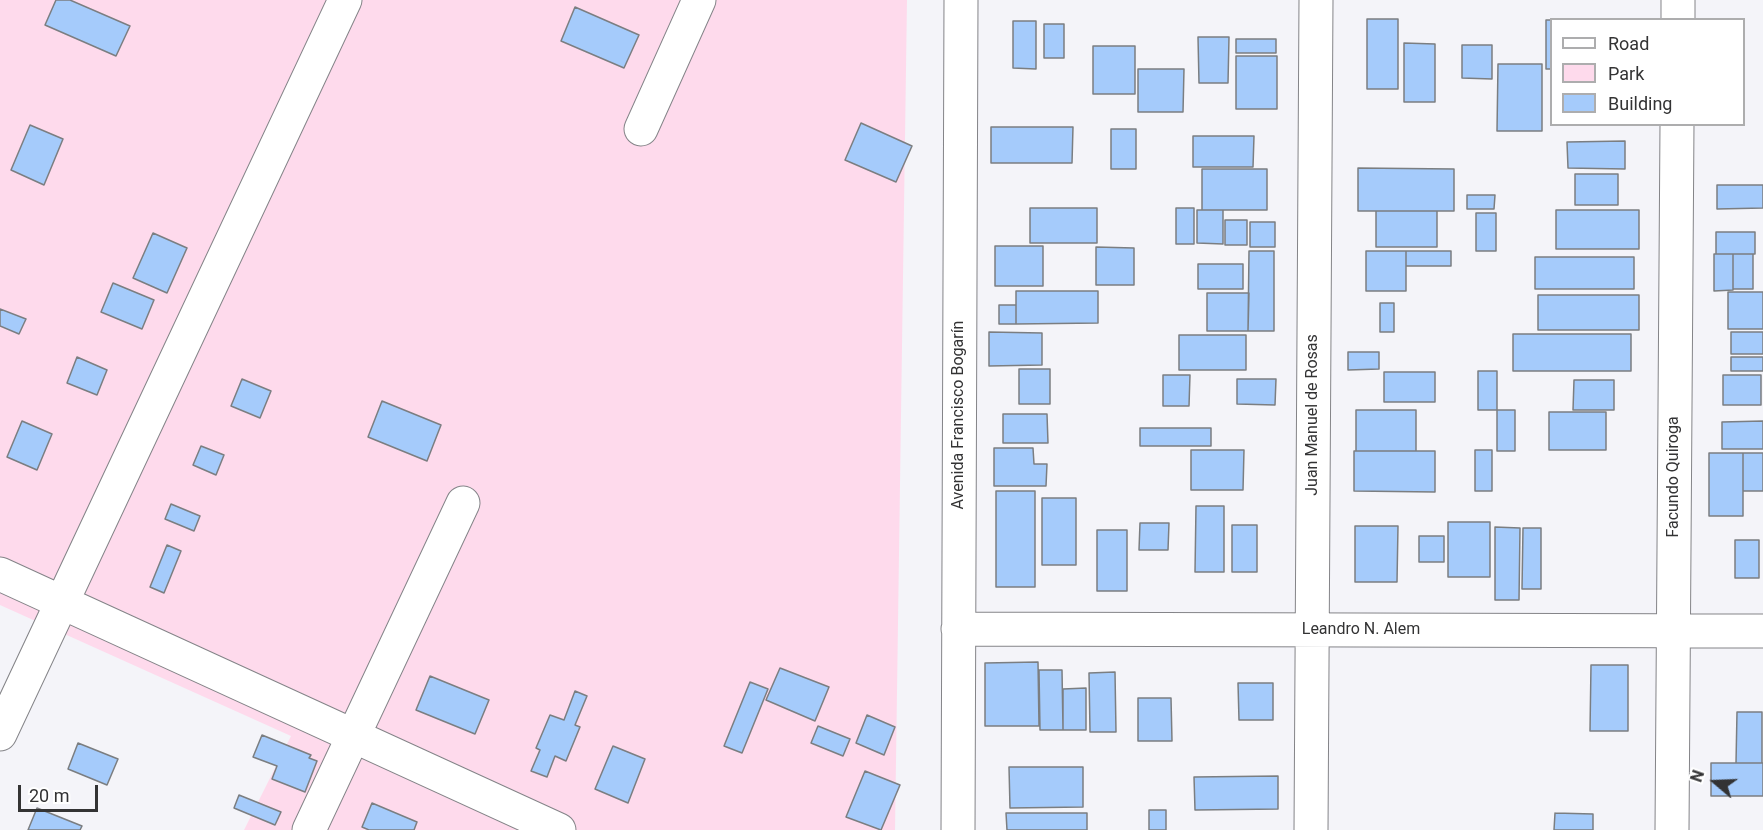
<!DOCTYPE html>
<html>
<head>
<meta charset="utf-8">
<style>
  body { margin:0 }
  #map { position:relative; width:1763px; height:830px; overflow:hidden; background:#f4f4f9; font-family:Roboto,sans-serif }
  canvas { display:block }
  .legend { position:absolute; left:1550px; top:18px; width:195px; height:108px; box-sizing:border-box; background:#fff; border:2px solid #adadae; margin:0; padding:8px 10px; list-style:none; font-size:18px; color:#333334 }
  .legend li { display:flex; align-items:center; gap:12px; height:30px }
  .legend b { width:30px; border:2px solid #adadae }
  .north { position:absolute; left:1685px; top:752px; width:60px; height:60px; -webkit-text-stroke:4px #fff; paint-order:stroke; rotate:289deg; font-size:16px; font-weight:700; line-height:24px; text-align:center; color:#333334 }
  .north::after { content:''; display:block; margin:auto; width:21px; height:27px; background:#333334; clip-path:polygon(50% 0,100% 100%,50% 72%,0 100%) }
  .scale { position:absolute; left:18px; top:785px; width:80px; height:27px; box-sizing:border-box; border:3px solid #333334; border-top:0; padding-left:8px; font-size:18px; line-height:21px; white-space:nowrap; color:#333334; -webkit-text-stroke:4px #fff; paint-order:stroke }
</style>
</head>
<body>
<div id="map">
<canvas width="1763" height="830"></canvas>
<ul class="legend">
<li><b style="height:8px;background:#fff"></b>Road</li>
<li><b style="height:16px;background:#fedaec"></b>Park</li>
<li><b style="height:16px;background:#a5cbfb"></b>Building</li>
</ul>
<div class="north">N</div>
<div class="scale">20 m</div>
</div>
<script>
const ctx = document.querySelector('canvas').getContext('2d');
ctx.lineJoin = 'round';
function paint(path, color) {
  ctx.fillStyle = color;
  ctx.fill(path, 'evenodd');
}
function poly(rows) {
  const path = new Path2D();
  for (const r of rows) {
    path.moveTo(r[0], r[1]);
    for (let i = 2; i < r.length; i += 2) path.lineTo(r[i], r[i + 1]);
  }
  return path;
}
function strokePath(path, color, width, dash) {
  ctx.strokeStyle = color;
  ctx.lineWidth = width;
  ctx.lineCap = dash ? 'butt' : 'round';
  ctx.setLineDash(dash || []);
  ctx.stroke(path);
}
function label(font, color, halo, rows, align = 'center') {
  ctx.font = font + ' Roboto,sans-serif';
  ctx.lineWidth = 4.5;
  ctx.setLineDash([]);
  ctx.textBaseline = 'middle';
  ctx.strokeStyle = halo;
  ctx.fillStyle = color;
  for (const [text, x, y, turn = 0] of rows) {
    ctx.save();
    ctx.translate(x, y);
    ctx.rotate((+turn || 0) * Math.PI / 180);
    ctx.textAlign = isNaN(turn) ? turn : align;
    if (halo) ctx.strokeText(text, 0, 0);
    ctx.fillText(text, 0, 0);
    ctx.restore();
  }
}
paint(poly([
  [0,0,907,0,895,830,244,830,291,736,0,605]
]), '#fedaec');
const building = poly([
  [56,0,70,0,130,26,116,56,45,25,56,0],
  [575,7,639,35,624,68,561,41,575,7],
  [1367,19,1398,19,1398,89,1367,89,1367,19],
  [1546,20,1552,20,1552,69,1546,69,1546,20],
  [1013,21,1036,21,1036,69,1013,68,1013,21],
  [1044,24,1064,24,1064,58,1044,58,1044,24],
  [1198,37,1229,37,1228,83,1199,83,1198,37],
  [1236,39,1276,39,1276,53,1236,53,1236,39],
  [1404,43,1435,44,1435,102,1404,102,1404,43],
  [1462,45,1492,45,1492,79,1462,78,1462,45],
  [1093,46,1135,46,1135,94,1093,94,1093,46],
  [1236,56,1277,56,1277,109,1236,109,1236,56],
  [1498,64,1542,64,1542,131,1497,131,1498,64],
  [1138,69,1184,69,1183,112,1138,112,1138,69],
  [861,123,912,146,896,182,845,160,861,123],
  [30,125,63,139,44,185,11,170,30,125],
  [991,127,1073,127,1072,163,991,163,991,127],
  [1111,129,1136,129,1136,169,1111,169,1111,129],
  [1193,136,1254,136,1253,167,1193,167,1193,136],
  [1625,141,1625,169,1568,168,1567,142,1625,141],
  [1358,168,1454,169,1454,211,1358,211,1358,168],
  [1202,169,1267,169,1267,210,1202,210,1202,169],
  [1575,174,1618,174,1618,205,1575,205,1575,174],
  [1717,185,1763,185,1763,208,1717,209,1717,185],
  [1467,195,1495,195,1494,209,1467,209,1467,195],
  [1030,208,1097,208,1097,243,1030,243,1030,208],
  [1176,208,1194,208,1194,244,1176,244,1176,208],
  [1197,210,1223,210,1223,244,1197,243,1197,210],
  [1556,210,1639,210,1639,249,1556,249,1556,210],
  [1376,211,1437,211,1437,247,1376,247,1376,211],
  [1476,213,1496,213,1496,251,1476,251,1476,213],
  [1225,220,1247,220,1247,245,1225,245,1225,220],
  [1250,222,1275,222,1275,247,1250,247,1250,222],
  [1716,232,1755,232,1755,254,1716,254,1716,232],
  [153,233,187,248,167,293,133,278,153,233],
  [995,246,1043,246,1043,286,995,286,995,246],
  [1096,247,1134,248,1134,285,1096,285,1096,247],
  [1249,251,1274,251,1274,331,1248,331,1249,251],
  [1366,251,1406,251,1406,291,1366,291,1366,251],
  [1406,251,1451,251,1451,266,1406,266,1406,251],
  [1714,254,1733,254,1733,290,1714,291,1714,254],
  [1733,254,1753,254,1753,289,1733,289,1733,254],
  [1535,257,1634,257,1634,289,1535,289,1535,257],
  [1198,264,1243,264,1243,289,1198,289,1198,264],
  [113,283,154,300,142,329,101,312,113,283],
  [1016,291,1098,291,1098,323,1016,324,1016,291],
  [1728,292,1763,292,1763,329,1728,329,1728,292],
  [1207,293,1249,293,1248,331,1207,331,1207,293],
  [1538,295,1639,295,1639,330,1538,330,1538,295],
  [1380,303,1394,303,1394,332,1380,332,1380,303],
  [999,305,1016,305,1016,324,999,324,999,305],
  [0,309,26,319,19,334,0,326,0,309],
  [989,332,1042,333,1042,365,989,366,989,332],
  [1731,332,1763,332,1763,354,1731,354,1731,332],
  [1513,334,1631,334,1631,371,1513,371,1513,334],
  [1179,335,1246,335,1246,370,1179,370,1179,335],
  [1348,352,1379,352,1379,369,1348,370,1348,352],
  [77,357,107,370,97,395,67,383,77,357],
  [1731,357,1763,357,1763,371,1731,371,1731,357],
  [1019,369,1050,369,1050,404,1019,404,1019,369],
  [1478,371,1497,371,1497,410,1478,410,1478,371],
  [1384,372,1435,372,1435,402,1384,402,1384,372],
  [1163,375,1190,375,1189,406,1163,406,1163,375],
  [1723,375,1761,375,1761,405,1723,405,1723,375],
  [242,379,271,391,260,418,231,406,242,379],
  [1237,379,1276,379,1275,405,1237,404,1237,379],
  [1574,380,1614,380,1614,410,1573,410,1574,380],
  [382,401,441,425,427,461,368,437,382,401],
  [1356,410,1416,410,1416,451,1356,451,1356,410],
  [1497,410,1515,410,1515,451,1497,451,1497,410],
  [1549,412,1606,412,1606,450,1549,450,1549,412],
  [1003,414,1047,414,1048,443,1003,443,1003,414],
  [22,421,52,434,37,470,7,457,22,421],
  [1763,421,1763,449,1722,449,1722,422,1763,421],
  [1140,428,1211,428,1211,446,1140,446,1140,428],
  [201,446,224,455,216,475,193,465,201,446],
  [994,448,1033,448,1034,464,1047,464,1046,486,994,486,994,448],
  [1191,450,1244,450,1243,490,1191,490,1191,450],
  [1475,450,1492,450,1492,491,1475,491,1475,450],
  [1354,451,1435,451,1435,492,1354,491,1354,451],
  [1709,453,1743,453,1743,516,1709,516,1709,453],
  [1743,453,1763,453,1763,491,1743,491,1743,453],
  [996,491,1035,491,1035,587,996,587,996,491],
  [1042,498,1076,498,1076,565,1042,565,1042,498],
  [171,504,200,516,194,531,165,519,171,504],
  [1196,506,1224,506,1224,572,1195,572,1196,506],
  [1448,522,1490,522,1490,577,1448,577,1448,522],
  [1140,523,1169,523,1168,550,1139,550,1140,523],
  [1232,525,1257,525,1257,572,1232,572,1232,525],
  [1355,526,1398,526,1397,582,1355,582,1355,526],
  [1495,527,1520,528,1519,600,1495,600,1495,527],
  [1523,528,1541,528,1541,589,1522,589,1523,528],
  [1097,530,1127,530,1127,591,1097,591,1097,530],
  [1419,536,1444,536,1444,562,1419,562,1419,536],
  [1735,540,1759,540,1759,578,1735,578,1735,540],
  [167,545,181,551,164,593,150,587,167,545],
  [1038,662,1039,726,985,726,985,663,1038,662],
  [1591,665,1628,665,1628,731,1590,731,1591,665],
  [780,668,829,687,815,721,766,700,780,668],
  [1039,670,1062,670,1063,730,1040,730,1039,670],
  [1115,672,1116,732,1090,732,1089,673,1115,672],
  [430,676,489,700,475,734,416,710,430,676],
  [750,682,768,689,742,753,724,746,750,682],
  [1238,683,1273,683,1273,720,1239,720,1238,683],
  [1086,688,1086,730,1063,730,1063,689,1086,688],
  [575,691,587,696,575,725,580,727,566,761,555,756,547,777,531,771,540,750,536,748,550,715,564,720,575,691],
  [1138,698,1171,698,1172,741,1138,741,1138,698],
  [1737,712,1762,712,1762,763,1736,763,1737,712],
  [867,715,895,727,884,755,856,743,867,715],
  [818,726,850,739,843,756,811,743,818,726],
  [262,735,311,755,309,758,317,761,305,792,272,779,277,766,253,757,262,735],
  [78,743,118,759,107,785,68,769,78,743],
  [613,746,645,759,628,803,595,789,613,746],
  [1711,763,1763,763,1763,796,1711,796,1711,763],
  [1009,767,1083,767,1083,807,1010,808,1009,767],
  [865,771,900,785,881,830,846,817,865,771],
  [1278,776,1278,809,1195,810,1194,777,1278,776],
  [239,795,281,812,275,825,234,808,239,795],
  [372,803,417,822,414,830,369,830,362,827,372,803],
  [37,808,82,826,80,830,28,830,37,808],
  [1149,810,1166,810,1166,830,1149,830,1149,810],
  [1006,813,1087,813,1087,830,1007,830,1006,813],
  [1555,813,1593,814,1593,830,1554,830,1555,813]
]);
paint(building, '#a5cbfb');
strokePath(building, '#7b7e81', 1.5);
const minor = poly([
  [1678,20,1678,0],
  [641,129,699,0],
  [0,574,559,830],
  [958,629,1763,631],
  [0,734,345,0],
  [309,830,463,503],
  [958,830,961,0],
  [1311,830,1316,0],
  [1672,830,1677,124]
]);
strokePath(minor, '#848488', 35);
strokePath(minor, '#fff', 33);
label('16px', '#333334', '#fff', [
  ["Avenida Francisco Bogarín",959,415,-90],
  ["Juan Manuel de Rosas",1313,415,-90],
  ["Facundo Quiroga",1674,477,-90],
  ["Leandro N. Alem",1361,630]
]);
</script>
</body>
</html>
